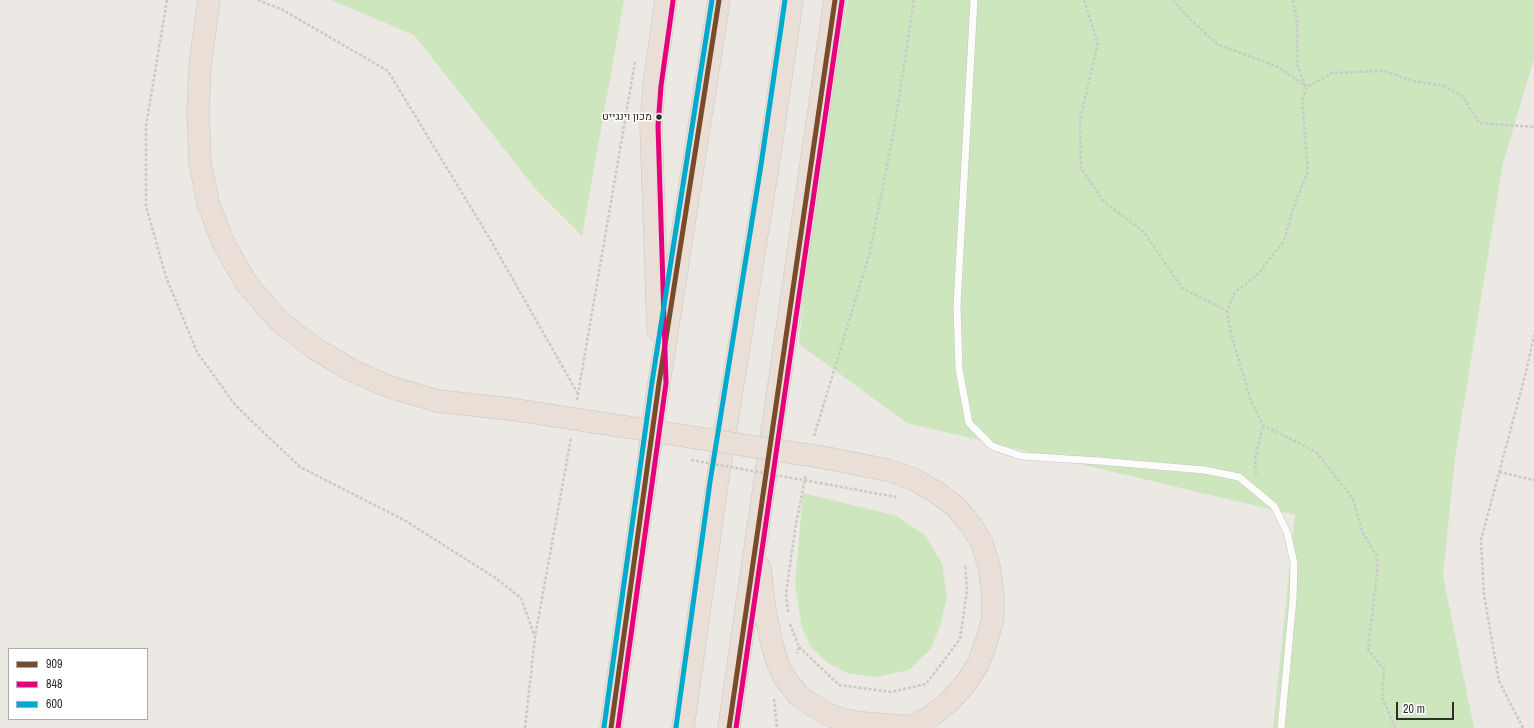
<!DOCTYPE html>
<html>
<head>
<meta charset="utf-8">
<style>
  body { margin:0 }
  #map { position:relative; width:1534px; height:728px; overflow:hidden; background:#ece8e4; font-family:"Archivo Narrow",sans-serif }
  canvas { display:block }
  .legend { position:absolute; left:8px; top:648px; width:140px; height:72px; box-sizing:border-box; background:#fff; border:1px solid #ababab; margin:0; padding:5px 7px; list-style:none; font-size:12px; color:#2e2e2e }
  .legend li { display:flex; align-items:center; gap:8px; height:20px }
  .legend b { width:20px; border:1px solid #ababab }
  .scale { position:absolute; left:1396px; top:702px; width:58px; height:18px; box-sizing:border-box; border:2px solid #2e2e2e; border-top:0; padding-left:5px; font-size:12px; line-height:14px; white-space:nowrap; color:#2e2e2e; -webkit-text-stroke:3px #fff; paint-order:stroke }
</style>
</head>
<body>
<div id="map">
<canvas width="1534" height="728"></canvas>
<ul class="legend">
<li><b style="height:5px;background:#7a4b2a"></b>909</li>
<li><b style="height:5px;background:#e5007d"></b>848</li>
<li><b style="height:5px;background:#00a9ce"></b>600</li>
</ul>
<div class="scale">20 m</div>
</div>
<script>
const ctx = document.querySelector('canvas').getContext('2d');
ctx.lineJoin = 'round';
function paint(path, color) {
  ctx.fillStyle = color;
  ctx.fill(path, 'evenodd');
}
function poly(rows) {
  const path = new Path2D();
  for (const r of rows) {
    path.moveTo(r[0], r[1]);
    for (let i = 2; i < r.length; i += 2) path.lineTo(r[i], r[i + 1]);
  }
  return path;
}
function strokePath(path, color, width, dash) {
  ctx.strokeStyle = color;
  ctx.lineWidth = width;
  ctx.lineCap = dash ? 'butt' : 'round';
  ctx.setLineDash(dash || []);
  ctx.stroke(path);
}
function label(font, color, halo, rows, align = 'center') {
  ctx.font = font + ' "Archivo Narrow",Heebo,sans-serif';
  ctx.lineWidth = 3;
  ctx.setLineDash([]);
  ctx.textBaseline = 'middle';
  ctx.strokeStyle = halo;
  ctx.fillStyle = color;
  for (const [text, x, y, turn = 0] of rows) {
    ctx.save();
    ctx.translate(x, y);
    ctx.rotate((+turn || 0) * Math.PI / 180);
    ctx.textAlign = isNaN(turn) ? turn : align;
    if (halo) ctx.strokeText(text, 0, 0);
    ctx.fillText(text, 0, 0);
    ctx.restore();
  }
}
paint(poly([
  [331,0,624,0,582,236,539,193,414,35],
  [848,0,1534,0,1534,59,1503,163,1455,458,1443,576,1474,728,1273,728,1295,515,907,423,799,344,816,175],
  [803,493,897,516,926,536,942,564,947,596,941,623,931,649,909,670,876,677,847,673,828,663,811,647,802,628,795,584]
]), '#cee6be');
const service = poly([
  [974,0,957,305,959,369,969,423,992,446,1021,456,1099,461,1204,470,1239,477,1274,506,1287,532,1294,563,1293,599,1281,728]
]);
const motorway = poly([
  [209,0,200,66,198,112,200,163,208,203,223,242,246,283,279,321,314,348,353,371,390,387,438,401,510,409],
  [658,330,651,126,654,85,666,0],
  [827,458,887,470,913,479,936,492,955,506,971,525,982,543,989,566,993,594,993,617,987,640,978,664,966,683,949,702,930,717,909,728],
  [760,568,765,611,772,645,778,664,784,677,799,696,814,706,829,715,844,720,863,723,912,727],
  [611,728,659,383,719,0],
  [683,728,717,483,768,166,792,0],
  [729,728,835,0]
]);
strokePath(service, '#c5c4c5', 8);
strokePath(motorway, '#c6c5c4', 23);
strokePath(poly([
  [167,0,146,126,146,206,166,277,197,352,236,406,300,467,406,521,497,579,521,598,535,637],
  [258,0,283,10,388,71,490,239,578,394],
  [1084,0,1098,43,1080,119,1081,168,1103,201,1144,232,1182,288,1227,311],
  [1173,0,1189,18,1217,44,1278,67,1307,87],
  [1293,0,1297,21,1297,65,1306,87],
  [577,400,635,62],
  [814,436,870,252,894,130,914,0],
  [1499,472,1534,480],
  [1256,474,1255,459,1263,425],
  [820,483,896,497],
  [788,612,786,593,796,523,806,474],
  [790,624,799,647,797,653],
  [799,647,839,685,891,692,926,684,960,639,967,590,965,564],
  [774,699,777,728],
  [525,728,535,637,571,438],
  [1395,728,1382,697,1384,670,1368,649,1377,574,1377,557,1362,531,1353,499,1316,452,1263,425,1251,401,1231,334,1227,311,1235,292,1256,276,1284,241,1294,206,1308,171,1302,100,1307,87,1332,73,1384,71,1413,81,1444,86,1463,97,1479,123,1534,127],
  [1523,728,1499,681,1484,595,1481,540,1526,372,1534,335]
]), '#c9c9c8', 2.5, [3, 2]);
strokePath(service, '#fcfcfb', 7);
strokePath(motorway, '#eadfd6', 22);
const motorwayBridge = poly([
  [510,409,827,458]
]);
strokePath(motorwayBridge, '#c6c5c4', 23, []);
strokePath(poly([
  [691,460,820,483]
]), '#c9c9c8', 2.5, [3, 2]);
strokePath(motorwayBridge, '#eadfd6', 22);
strokePath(poly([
  [611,728,659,383,719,0],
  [729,728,835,0]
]), '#7a4b2a', 5);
strokePath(poly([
  [618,728,666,383,658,126,661,86,673,1],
  [736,728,842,1]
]), '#e5007d', 5);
strokePath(poly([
  [604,727,652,382,712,0],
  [676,727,710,482,761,165,785,0]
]), '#00a9ce', 5);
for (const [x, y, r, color] of [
  [659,117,3.5,"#2e2e2e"]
]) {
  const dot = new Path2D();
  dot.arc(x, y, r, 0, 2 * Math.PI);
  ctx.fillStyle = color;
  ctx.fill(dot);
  strokePath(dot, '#fff', 1.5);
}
label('11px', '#2e2e2e', '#fff', [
  ["מכון וינגייט",652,117]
], 'right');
</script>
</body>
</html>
